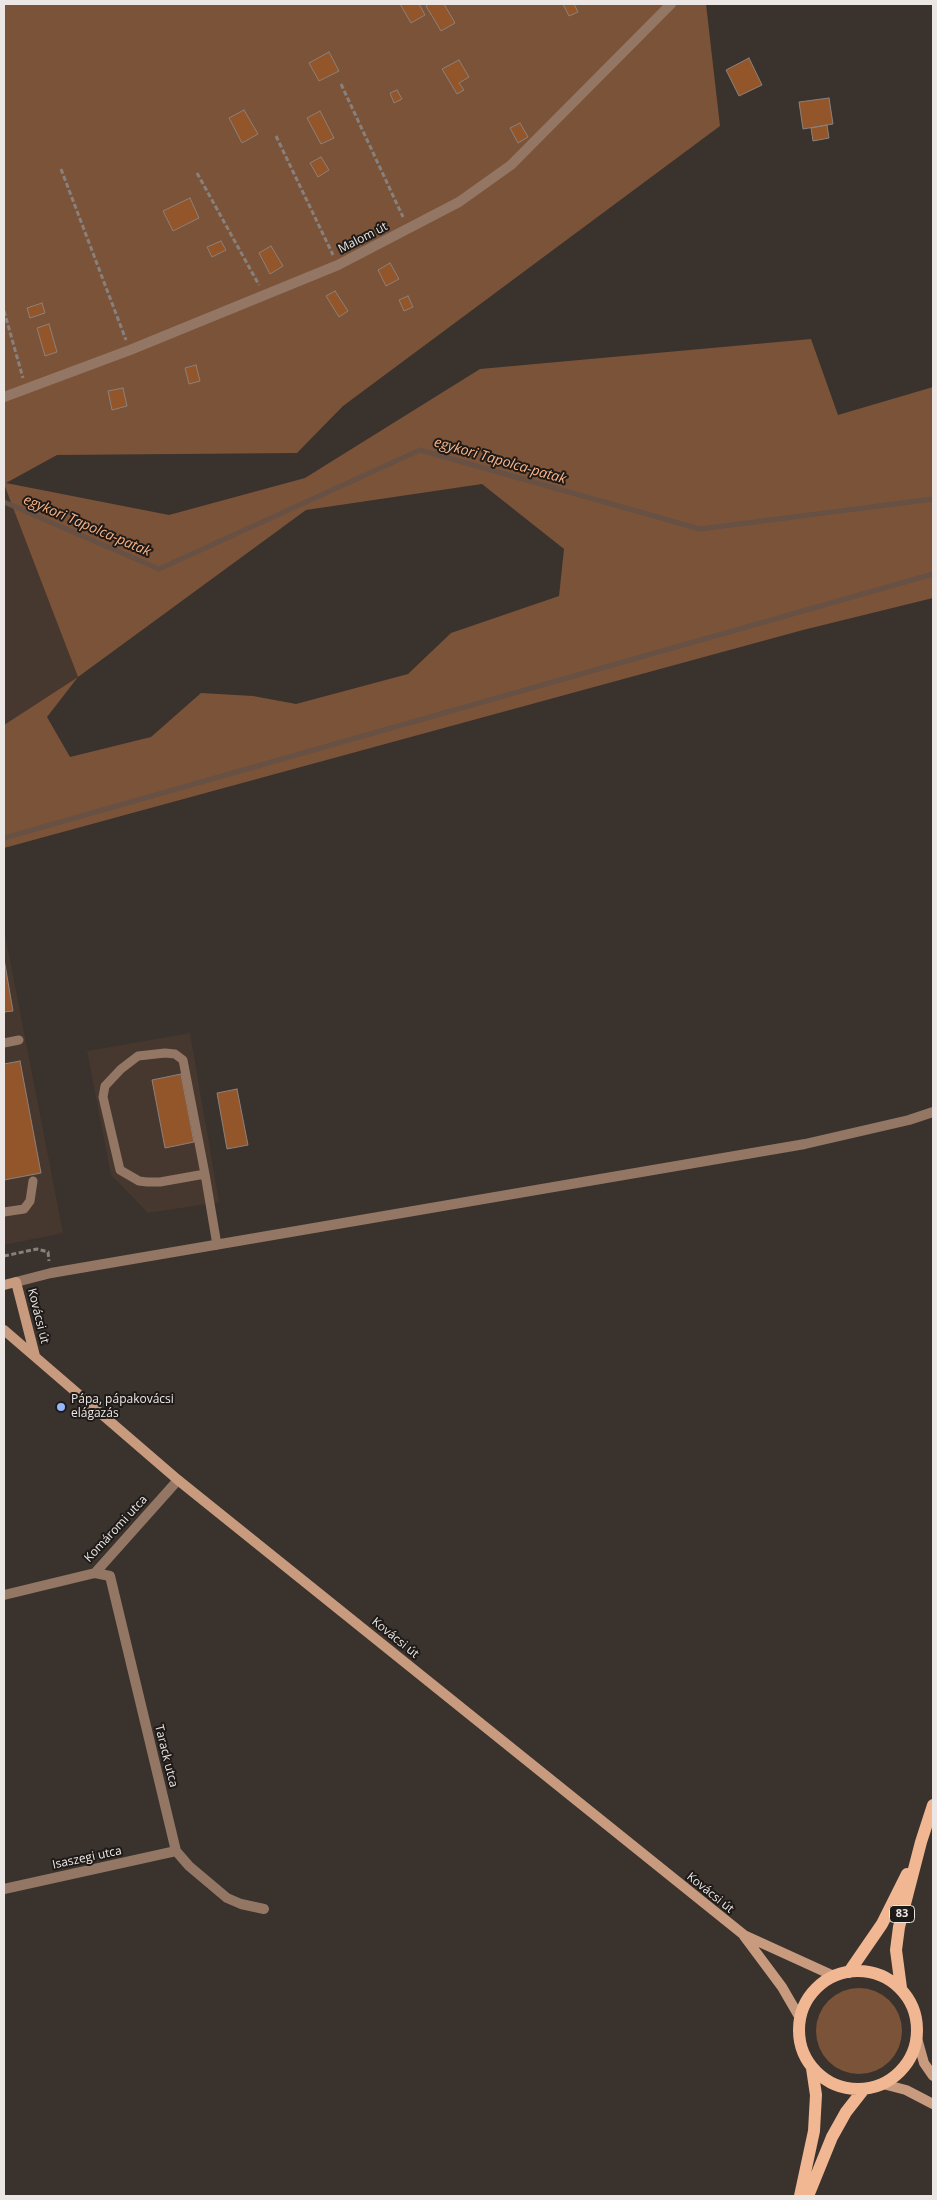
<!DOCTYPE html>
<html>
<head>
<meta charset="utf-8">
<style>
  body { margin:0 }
  #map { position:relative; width:937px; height:2200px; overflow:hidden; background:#3a322d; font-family:"Open Sans",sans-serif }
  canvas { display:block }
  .frame { position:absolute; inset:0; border:5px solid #ece7e4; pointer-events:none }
</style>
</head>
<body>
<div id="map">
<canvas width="937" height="2200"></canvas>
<div class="frame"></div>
</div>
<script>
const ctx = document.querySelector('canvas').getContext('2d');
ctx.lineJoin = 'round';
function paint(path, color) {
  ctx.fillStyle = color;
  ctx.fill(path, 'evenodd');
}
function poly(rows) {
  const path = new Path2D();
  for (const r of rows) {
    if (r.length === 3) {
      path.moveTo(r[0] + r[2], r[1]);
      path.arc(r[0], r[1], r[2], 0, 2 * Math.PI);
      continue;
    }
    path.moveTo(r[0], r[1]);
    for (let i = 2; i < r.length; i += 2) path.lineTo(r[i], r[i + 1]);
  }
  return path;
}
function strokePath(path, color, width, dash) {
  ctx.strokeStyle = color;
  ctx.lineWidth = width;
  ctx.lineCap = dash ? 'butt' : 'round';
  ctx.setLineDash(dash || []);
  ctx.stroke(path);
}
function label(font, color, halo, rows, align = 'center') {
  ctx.font = font + ' "Open Sans",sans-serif';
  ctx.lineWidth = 4;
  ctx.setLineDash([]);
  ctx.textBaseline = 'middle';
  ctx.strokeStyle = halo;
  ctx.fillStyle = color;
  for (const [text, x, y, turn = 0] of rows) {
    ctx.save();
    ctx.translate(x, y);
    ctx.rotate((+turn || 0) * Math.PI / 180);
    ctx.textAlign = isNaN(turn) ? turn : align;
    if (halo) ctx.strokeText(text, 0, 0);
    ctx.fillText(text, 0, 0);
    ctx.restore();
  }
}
paint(poly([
  [5,483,78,677,4,725,4,484],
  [4,929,63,1233,4,1245],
  [190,1033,219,1202,148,1213,111,1175,87,1051]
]), '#46382f');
paint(poly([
  [4,4,706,4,720,126,343,406,297,453,57,455,6,483,169,515,305,478,480,369,811,339,838,415,933,387,933,598,803,630,4,848,4,725,78,677,4,484],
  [482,484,564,549,559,596,451,633,408,674,296,704,253,696,201,693,151,737,70,757,47,717,78,677,306,510],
  [859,2031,43]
]), '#7b5339');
strokePath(poly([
  [4,502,159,569,420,450,700,529,933,499],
  [4,838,933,574]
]), '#675044', 5);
const building = poly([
  [400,4,419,4,425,15,411,23,400,4],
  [429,4,444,4,455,23,441,31,426,6,429,4],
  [563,4,574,4,578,12,569,16,563,4],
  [329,52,339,71,319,81,309,63,329,52],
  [749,58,762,85,739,96,726,70,749,58],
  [459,60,469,77,459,83,464,90,457,94,442,69,459,60],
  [397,90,402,99,394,103,390,93,397,90],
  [829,98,833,124,803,129,799,102,829,98],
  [244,110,258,134,242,143,229,118,244,110],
  [320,111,334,138,321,144,307,118,320,111],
  [520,123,528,137,518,143,510,128,520,123],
  [827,125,829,138,813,141,811,128,827,125],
  [321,157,329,170,318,177,310,163,321,157],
  [190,198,199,218,173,231,163,211,190,198],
  [221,241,226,250,212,257,207,247,221,241],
  [271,246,283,266,270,274,259,253,271,246],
  [390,263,399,279,386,286,378,270,390,263],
  [335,291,348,311,339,317,326,296,335,291],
  [408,296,413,307,404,311,399,300,408,296],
  [42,303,45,313,30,318,27,308,42,303],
  [49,324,57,352,45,356,37,328,49,324],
  [196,365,200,381,189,384,185,368,196,365],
  [123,388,127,406,112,410,108,391,123,388],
  [4,959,13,1011,4,1012,4,959],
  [20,1061,41,1173,4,1180,4,1064,20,1061],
  [181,1074,194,1142,165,1148,152,1080,181,1074],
  [237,1089,248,1145,227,1149,217,1093,237,1089]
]);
paint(building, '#93562b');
strokePath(building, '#8b817c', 1);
strokePath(poly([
  [341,84,403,217],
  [276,136,333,255],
  [61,169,126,340],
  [197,173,259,285],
  [4,311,23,378],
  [4,1256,37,1249,48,1252,49,1261]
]), '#87807c', 3, [5, 2.5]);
strokePath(poly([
  [4,1043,19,1040],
  [205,1174,160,1182,147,1182,139,1181,120,1170,103,1097,105,1086,121,1069,138,1056,165,1053,175,1054,183,1060,205,1174,217,1245],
  [4,1212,24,1209,30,1201,33,1181]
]), '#937664', 9);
strokePath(poly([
  [4,397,130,350,338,265,459,202,511,165,671,4],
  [16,1282,51,1273,805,1144,909,1120,933,1112],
  [95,1573,110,1576,176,1851,189,1866,227,1898,241,1904,264,1909],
  [4,1595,95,1573,178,1480],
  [4,1889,176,1851]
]), '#937664', 10);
strokePath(poly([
  [4,1285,16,1282,35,1356],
  [4,1330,178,1480,744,1935,834,1976],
  [744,1936,782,1987,800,2018],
  [917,2038,924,2063,933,2076],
  [883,2084,906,2090,933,2104]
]), '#c89b7f', 10);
strokePath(poly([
  [858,2030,59],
  [849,1972,882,1924,907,1874],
  [901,1988,896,1950,899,1927,921,1842,933,1805],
  [800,2196,814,2131,816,2095,812,2068],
  [808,2196,832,2137,846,2112,864,2089]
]), '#f1b792', 12);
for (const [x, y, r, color] of [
  [61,1407,5,"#94b7fd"]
]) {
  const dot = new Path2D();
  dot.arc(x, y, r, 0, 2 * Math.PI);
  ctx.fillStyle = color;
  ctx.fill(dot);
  strokePath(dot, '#1e1a18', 2);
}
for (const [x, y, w] of [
  [902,1914,25]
]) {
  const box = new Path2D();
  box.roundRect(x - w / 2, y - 8.5, w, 17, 4);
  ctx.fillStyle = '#1e1a18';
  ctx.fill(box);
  strokePath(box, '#ece7e4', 1);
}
label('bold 11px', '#ece7e4', null, [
  ["83",902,1914]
]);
label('12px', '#ece7e4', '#1e1a18', [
  ["Malom út",363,238,-27],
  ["Kovácsi út",38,1316,76],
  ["Komáromi utca",116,1529,-47],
  ["Kovácsi út",395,1638,39],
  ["Tarack utca",166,1756,76],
  ["Isaszegi utca",87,1858,-12],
  ["Kovácsi út",710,1893,39]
]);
label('12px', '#ece7e4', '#1e1a18', [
  ["Pápa, pápakovácsi",71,1400],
  ["elágazás",71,1414]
], 'left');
label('italic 14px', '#fcb587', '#1e1a18', [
  ["egykori Tapolca-patak",500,461,16],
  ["egykori Tapolca-patak",87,526,23]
]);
</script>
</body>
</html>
